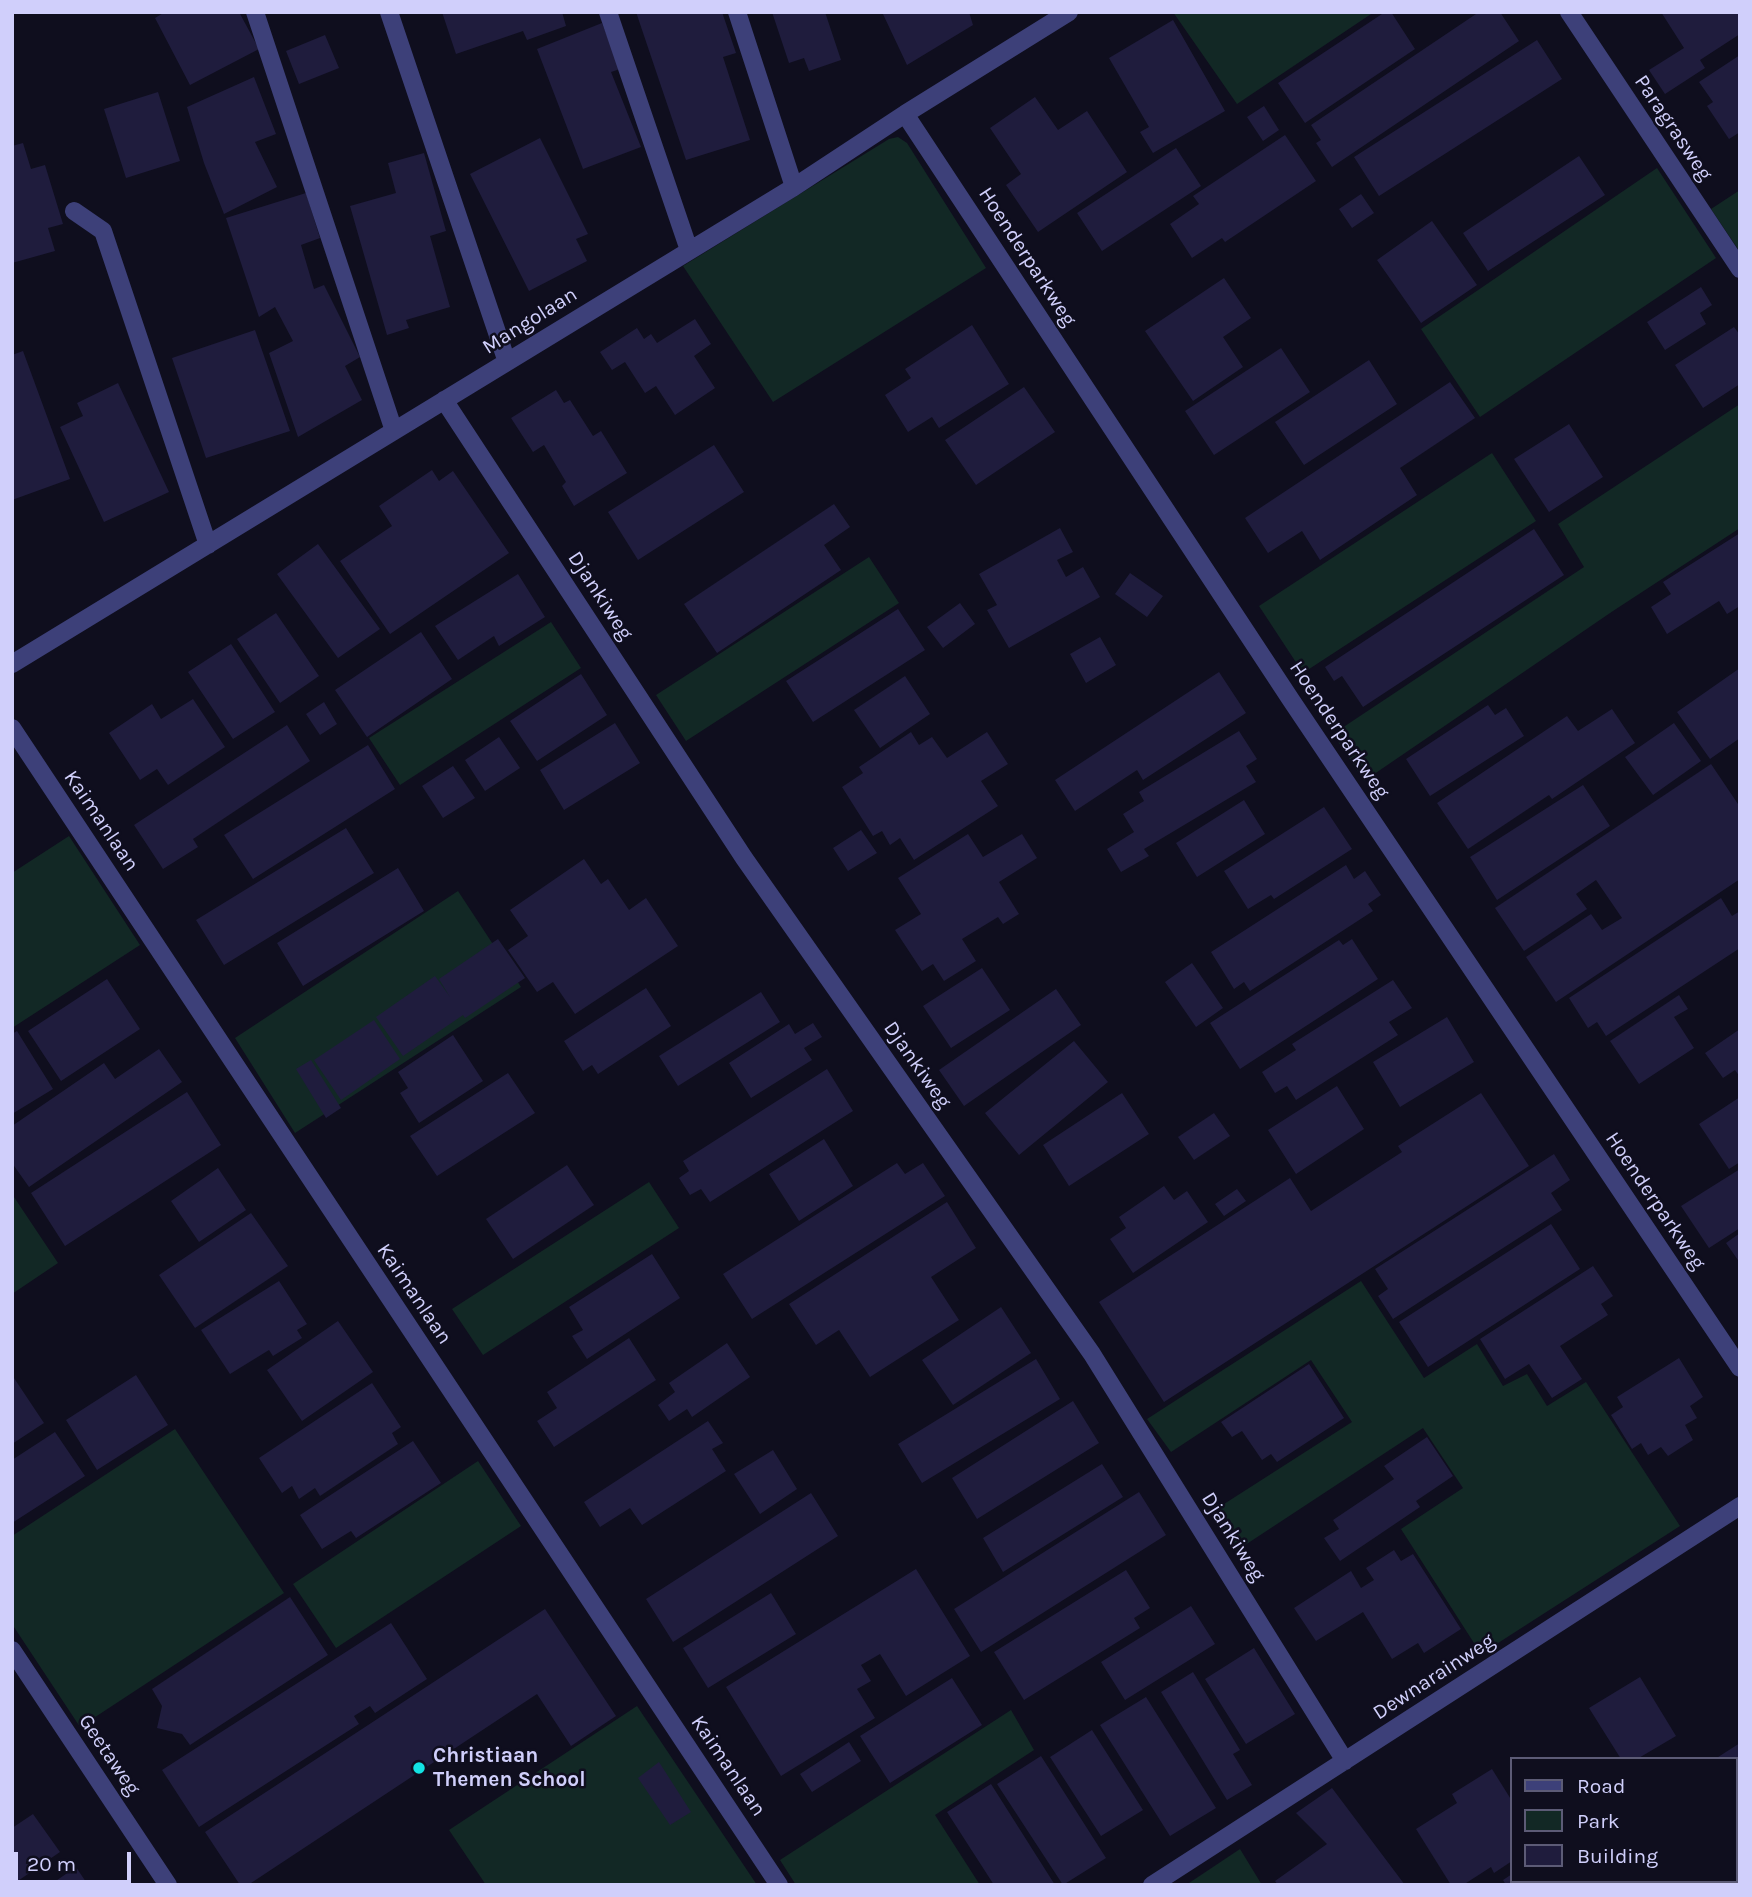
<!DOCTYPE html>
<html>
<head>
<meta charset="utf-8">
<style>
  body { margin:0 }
  #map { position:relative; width:1752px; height:1897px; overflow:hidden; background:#0f0e1e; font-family:Karla,sans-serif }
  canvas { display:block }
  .frame { position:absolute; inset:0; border:14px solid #d0cffb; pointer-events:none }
  .legend { position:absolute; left:1510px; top:1757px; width:228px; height:126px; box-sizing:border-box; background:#0f0e1e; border:2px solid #5c5b76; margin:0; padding:9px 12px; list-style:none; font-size:21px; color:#d0cffb }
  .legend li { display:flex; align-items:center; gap:14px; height:35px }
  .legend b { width:35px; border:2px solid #5c5b76 }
  .scale { position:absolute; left:14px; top:1852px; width:117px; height:32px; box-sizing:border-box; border:4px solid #d0cffb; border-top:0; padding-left:9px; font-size:21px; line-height:24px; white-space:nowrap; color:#d0cffb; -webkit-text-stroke:5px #0f0e1e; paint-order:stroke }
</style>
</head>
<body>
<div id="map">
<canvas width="1752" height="1897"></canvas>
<div class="frame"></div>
<ul class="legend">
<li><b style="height:9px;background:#3d4079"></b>Road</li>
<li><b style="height:19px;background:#122825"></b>Park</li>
<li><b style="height:19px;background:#1f1c3d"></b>Building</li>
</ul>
<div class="scale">20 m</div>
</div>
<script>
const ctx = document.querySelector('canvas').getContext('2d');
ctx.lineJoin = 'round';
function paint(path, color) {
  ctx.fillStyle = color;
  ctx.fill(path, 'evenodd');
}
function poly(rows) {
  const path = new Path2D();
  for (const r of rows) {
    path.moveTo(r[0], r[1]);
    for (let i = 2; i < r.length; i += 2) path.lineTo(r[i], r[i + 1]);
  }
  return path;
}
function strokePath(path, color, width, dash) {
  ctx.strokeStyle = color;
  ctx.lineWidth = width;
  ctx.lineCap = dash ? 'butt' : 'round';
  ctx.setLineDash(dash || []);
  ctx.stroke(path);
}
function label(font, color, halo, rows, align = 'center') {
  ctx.font = font + ' Karla,sans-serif';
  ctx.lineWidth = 5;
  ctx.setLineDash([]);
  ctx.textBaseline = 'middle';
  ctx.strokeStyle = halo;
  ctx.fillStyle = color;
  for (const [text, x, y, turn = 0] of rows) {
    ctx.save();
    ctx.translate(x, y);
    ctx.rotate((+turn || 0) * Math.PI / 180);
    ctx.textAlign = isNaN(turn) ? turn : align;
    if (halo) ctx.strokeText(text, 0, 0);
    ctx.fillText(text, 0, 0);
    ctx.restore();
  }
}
paint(poly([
  [1173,12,1374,12,1237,104],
  [898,137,907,143,986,268,773,402,683,266,889,139],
  [1657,168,1716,258,1480,417,1421,329],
  [1740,190,1740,252,1711,209],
  [1740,404,1740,528,1613,611,1364,781,1333,734,1584,567,1558,524],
  [1492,453,1536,521,1303,673,1259,606],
  [869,557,899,603,686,741,656,695],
  [551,622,581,668,400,785,369,738],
  [69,836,140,945,12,1028,12,873],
  [458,891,521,987,295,1133,235,1038],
  [649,1182,679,1228,483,1355,452,1309],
  [12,1194,58,1263,12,1294],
  [1361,1281,1424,1378,1477,1344,1503,1386,1527,1374,1547,1406,1586,1382,1680,1526,1481,1654,1401,1529,1463,1488,1423,1428,1236,1551,1210,1513,1352,1422,1311,1360,1171,1452,1147,1419],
  [175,1429,284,1593,80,1727,12,1624,12,1536],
  [478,1461,521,1526,336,1648,293,1584],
  [637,1706,757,1885,486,1885,449,1830],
  [1011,1710,1034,1750,935,1815,980,1885,796,1885,780,1860],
  [1240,1849,1262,1885,1186,1885]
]), '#122825');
paint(poly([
  [165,12,239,12,259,49,190,85,155,18],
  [442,12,562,12,566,26,527,40,523,31,456,54],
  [636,12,722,12,736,53,723,57,750,140,686,160],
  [772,12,825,12,841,60,809,71,804,58,789,63],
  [882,12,969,12,973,25,907,65],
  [1385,12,1391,12,1415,49,1305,123,1278,83],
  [1479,12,1500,12,1519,41,1332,167,1316,143,1321,140,1311,125],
  [1661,12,1740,12,1740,34,1700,60,1705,68,1665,94,1649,70,1684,48],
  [1173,20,1225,111,1153,153,1140,132,1149,127,1109,58],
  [602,23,620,69,611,72,641,147,583,169,537,49],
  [325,35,339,68,299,84,286,51],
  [1537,40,1562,79,1379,196,1354,157],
  [1740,55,1740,132,1729,139,1707,106,1713,102,1699,82],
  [254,77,276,134,255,142,277,187,224,214,204,163,187,107],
  [158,92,180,161,126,178,104,109],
  [1035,97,1058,130,1087,111,1127,172,1038,232,1006,185,1021,174,990,128],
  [1264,106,1279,130,1263,141,1247,117],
  [1285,135,1316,181,1225,242,1222,238,1192,258,1170,224,1199,204,1193,196],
  [540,138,588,234,576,239,587,261,529,291,470,174],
  [23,143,31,169,45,165,63,224,48,228,55,251,12,263,12,146],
  [1176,148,1201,186,1102,251,1077,213],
  [424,153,446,231,430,236,450,307,406,320,409,328,387,335,350,206,396,193,388,163],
  [1579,156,1605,195,1488,271,1463,233],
  [306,193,320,238,301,245,314,289,324,285,360,357,345,366,362,400,298,437,269,353,293,341,275,307,259,317,226,218],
  [1361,194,1374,213,1352,228,1339,209],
  [1432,221,1477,285,1421,323,1377,260],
  [1224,278,1251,318,1223,337,1243,367,1193,401,1145,331],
  [1701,287,1712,305,1700,313,1706,324,1665,350,1647,322],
  [695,319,711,344,694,356,715,388,675,415,656,386,645,393,625,362,612,370,600,352,637,328,644,339,651,334,657,343],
  [972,325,1009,384,939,428,932,417,908,432,885,395,911,378,905,369],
  [1734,327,1740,335,1740,384,1703,408,1675,365],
  [255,330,290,431,206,458,172,358],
  [1281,348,1310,392,1214,455,1185,411],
  [23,351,70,479,12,500,12,355],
  [1369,360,1397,404,1304,465,1275,422],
  [1450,382,1475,418,1400,468,1417,495,1320,560,1302,531,1268,553,1245,518],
  [118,383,169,492,104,522,60,427,83,416,77,403],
  [1024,387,1055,432,976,485,945,440],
  [556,390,564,403,570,400,593,436,601,431,627,473,574,506,562,486,566,482,544,445,533,452,511,418],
  [1569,424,1603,477,1549,512,1514,459],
  [714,445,744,492,638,560,608,512],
  [432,470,439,481,453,471,509,553,390,634,340,561,392,526,379,506],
  [834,504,850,527,824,545,841,570,717,653,684,604],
  [1060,528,1073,552,1057,560,1066,577,1083,567,1100,597,1009,648,987,610,997,605,979,574],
  [1534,529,1564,575,1363,707,1342,676,1334,681,1325,667],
  [1740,533,1740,606,1727,614,1719,601,1667,634,1651,607,1671,594,1663,582],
  [318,544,380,629,338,658,277,574],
  [1130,573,1163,596,1147,617,1115,594],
  [518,574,545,617,499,646,494,636,458,660,435,626],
  [960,603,975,624,943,648,927,627],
  [898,609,925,650,813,722,786,681],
  [276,613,319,676,280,703,237,639],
  [421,632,452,679,367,737,335,690],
  [1100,637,1116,665,1086,683,1070,654],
  [231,644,275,712,233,739,188,672],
  [1740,668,1740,738,1710,759,1677,712],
  [1219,672,1246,713,1143,780,1137,770,1075,811,1055,780],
  [581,674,607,715,537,761,510,721],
  [905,676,930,714,880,748,854,710],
  [193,699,225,747,168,785,157,769,140,780,109,733,152,704,161,719],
  [324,702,337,724,320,735,306,714],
  [1488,705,1495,715,1506,708,1524,736,1430,796,1406,759],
  [1612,709,1635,743,1552,799,1549,795,1468,849,1437,803,1567,716,1578,731],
  [615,723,640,763,564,810,540,770],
  [1674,723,1701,761,1653,795,1625,757],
  [287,725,310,761,193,839,198,847,163,869,134,825],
  [1239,731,1257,759,1246,766,1256,782,1144,849,1149,856,1121,872,1107,849,1134,832,1123,814,1144,801,1139,792],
  [911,732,919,745,932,737,947,758,987,732,1008,764,981,781,998,806,914,860,900,838,890,845,882,831,873,836,842,787,863,773,859,767],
  [499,737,520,768,485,791,465,760],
  [368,745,395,789,253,879,224,835],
  [1711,764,1740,807,1740,879,1556,1002,1526,957,1591,914,1602,930,1622,918,1596,880,1576,894,1587,909,1524,951,1495,908],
  [453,766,475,798,443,818,422,786],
  [1583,785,1610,826,1497,900,1470,857],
  [1244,800,1265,834,1197,877,1176,843],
  [1324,807,1352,849,1274,899,1271,895,1248,909,1224,871],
  [346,828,374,873,224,965,196,920],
  [861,830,877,853,848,871,833,848],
  [968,834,983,857,1022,834,1037,858,999,882,1019,914,1003,924,998,917,962,939,976,961,944,981,933,964,922,971,895,930,921,914,898,878],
  [584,859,601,884,608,879,629,910,646,898,678,946,575,1014,553,982,537,992,508,950,528,936,510,910],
  [1346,865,1354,879,1365,871,1381,895,1368,904,1373,911,1250,991,1244,982,1234,989,1211,952],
  [398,868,424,911,303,986,277,943],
  [1721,898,1732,916,1740,911,1740,948,1606,1036,1597,1022,1588,1028,1569,998],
  [498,939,525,978,465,1018,463,1015,403,1056,376,1017,435,976,450,997,439,979],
  [1352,939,1378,979,1240,1069,1210,1023,1339,940,1343,945],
  [1192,963,1223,1008,1196,1027,1165,982],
  [982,968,1010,1010,951,1048,923,1006],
  [107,979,140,1029,61,1081,28,1031],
  [1393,980,1412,1008,1389,1022,1398,1035,1296,1100,1287,1086,1275,1093,1262,1072,1296,1050,1292,1044],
  [646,988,671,1026,598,1074,592,1065,583,1071,564,1041],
  [1056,989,1081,1025,964,1106,939,1070],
  [761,992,780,1022,678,1086,659,1056],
  [1679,995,1688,1009,1674,1017,1694,1048,1639,1084,1610,1041],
  [1447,1017,1474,1062,1400,1107,1373,1062],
  [374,1020,400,1059,341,1100,314,1060],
  [813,1023,822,1037,804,1048,812,1060,751,1098,729,1063,789,1024,795,1034],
  [1740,1029,1740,1077,1735,1070,1723,1078,1705,1053],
  [17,1031,53,1089,12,1114,12,1034],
  [453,1035,483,1081,419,1123,400,1093,408,1088,398,1072],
  [1074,1041,1108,1082,1019,1155,985,1113],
  [159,1049,182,1082,29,1187,12,1163,12,1126,104,1063,115,1079],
  [311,1060,341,1108,326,1118,296,1069],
  [827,1069,853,1111,710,1202,701,1189,690,1195,679,1178,689,1171,683,1161],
  [508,1073,535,1113,437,1176,410,1136],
  [1337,1086,1364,1129,1296,1174,1268,1130],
  [187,1092,221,1145,65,1246,31,1193],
  [1122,1093,1149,1134,1069,1186,1043,1145],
  [1481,1093,1529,1166,1164,1402,1099,1302,1290,1178,1311,1211,1402,1152,1398,1146],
  [1740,1097,1740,1162,1729,1169,1699,1124],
  [1214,1113,1230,1136,1194,1160,1178,1137],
  [824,1139,853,1186,799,1221,769,1174],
  [1554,1154,1570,1180,1551,1193,1562,1210,1393,1319,1378,1296,1388,1289,1375,1269],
  [897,1163,905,1174,923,1163,945,1196,752,1319,723,1274],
  [567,1165,594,1205,513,1259,486,1219],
  [218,1168,246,1210,199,1242,171,1201],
  [1740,1169,1740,1228,1709,1248,1681,1206],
  [1164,1186,1174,1200,1187,1191,1208,1222,1133,1273,1110,1239,1126,1228,1119,1217],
  [1237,1189,1246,1201,1224,1216,1215,1204],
  [947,1202,976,1248,931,1277,959,1320,870,1377,839,1330,816,1345,789,1304],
  [251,1213,288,1266,195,1328,159,1275],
  [1551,1224,1580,1269,1428,1367,1399,1322],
  [1740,1233,1740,1263,1726,1243],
  [652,1254,680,1298,587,1359,572,1336,583,1330,569,1307],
  [1593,1266,1613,1296,1601,1304,1608,1315,1560,1346,1582,1379,1552,1398,1529,1364,1505,1379,1480,1339],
  [279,1281,307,1324,297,1330,302,1338,273,1356,269,1350,230,1374,201,1330],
  [1001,1307,1031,1353,953,1405,922,1360],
  [338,1321,373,1372,302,1421,267,1370],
  [629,1338,656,1380,554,1447,537,1421,557,1408,547,1392],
  [727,1343,750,1377,692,1417,687,1409,669,1421,658,1405,675,1392,669,1383],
  [1679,1358,1703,1397,1690,1406,1697,1418,1685,1425,1693,1440,1668,1456,1661,1447,1648,1455,1641,1443,1632,1449,1611,1415,1623,1407,1617,1397],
  [1036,1359,1060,1399,922,1483,898,1444],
  [1309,1364,1344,1418,1277,1462,1271,1454,1262,1460,1242,1431,1232,1437,1221,1422],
  [12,1375,44,1423,12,1444],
  [136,1375,168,1425,97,1470,66,1420],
  [372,1383,401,1427,392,1433,398,1444,320,1496,315,1488,299,1499,292,1486,282,1493,259,1458],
  [1073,1401,1099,1443,977,1519,952,1478],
  [708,1421,723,1443,712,1449,726,1471,642,1525,630,1508,600,1527,584,1502],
  [55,1432,85,1476,12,1523,12,1460],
  [1427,1437,1453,1476,1416,1501,1420,1507,1340,1561,1324,1538,1339,1529,1333,1520,1394,1479,1384,1466],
  [413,1441,441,1483,356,1538,351,1531,322,1549,300,1515],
  [773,1450,797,1489,760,1514,734,1474],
  [1102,1464,1123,1497,1003,1572,983,1538],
  [1139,1492,1166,1535,981,1652,954,1609],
  [811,1493,838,1536,673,1642,646,1599],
  [1394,1550,1401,1561,1413,1554,1461,1629,1424,1653,1418,1643,1392,1659,1363,1612,1316,1641,1294,1608,1351,1571,1361,1588,1374,1580,1366,1568],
  [916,1569,970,1656,906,1696,880,1654,861,1665,871,1681,857,1689,875,1718,781,1776,726,1687],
  [1126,1570,1150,1608,1134,1618,1140,1628,1024,1700,994,1652],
  [771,1593,796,1634,708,1688,683,1648],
  [290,1597,328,1655,190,1745,182,1734,157,1728,162,1706,152,1689],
  [1191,1606,1215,1644,1125,1700,1101,1662],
  [545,1609,616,1716,571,1746,537,1694,248,1885,240,1885,205,1832],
  [391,1623,427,1679,375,1713,370,1706,354,1716,359,1724,199,1827,162,1770],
  [1254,1648,1295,1714,1246,1744,1205,1679],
  [1193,1672,1240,1750,1233,1754,1252,1785,1227,1800,1161,1692],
  [1640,1677,1676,1736,1637,1759,1621,1759,1589,1708],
  [952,1678,982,1725,890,1783,860,1736],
  [1146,1697,1216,1808,1170,1836,1100,1725],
  [1092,1730,1143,1810,1101,1836,1050,1757],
  [849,1742,861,1761,812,1792,800,1774],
  [1740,1743,1740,1885,1718,1885,1716,1881,1736,1881,1736,1759,1715,1759],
  [1041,1756,1106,1858,1063,1885,997,1784],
  [659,1762,691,1812,670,1825,638,1778],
  [1492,1769,1512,1801,1512,1861,1494,1873,1491,1867,1463,1885,1451,1885,1416,1829,1457,1803,1452,1794],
  [991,1784,1055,1885,994,1885,947,1812],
  [1332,1788,1405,1885,1278,1885,1275,1881,1327,1844,1296,1813],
  [33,1814,60,1852,12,1885,12,1828],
  [76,1867,88,1885,50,1885],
  [1512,1874,1512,1881,1597,1881,1592,1885,1506,1885,1503,1880]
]), '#1f1c3d');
strokePath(poly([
  [255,12,394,431],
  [389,12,507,362],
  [608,12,689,250],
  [737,12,794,187],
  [1569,12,1740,269],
  [905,114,1291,700,1740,1368],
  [74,211,103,231,208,545],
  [444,400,744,858,1092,1354,1345,1761],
  [12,664,794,187,905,114,1069,12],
  [12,728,779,1885],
  [12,1650,168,1885],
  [1152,1885,1740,1506]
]), '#3d4079', 18);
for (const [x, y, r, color] of [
  [419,1768,7,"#13e2e3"]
]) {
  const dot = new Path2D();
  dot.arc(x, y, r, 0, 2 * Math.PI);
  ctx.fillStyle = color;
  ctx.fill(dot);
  strokePath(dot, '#0f0e1e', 2.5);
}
label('21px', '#d0cffb', '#0f0e1e', [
  ["Paragrasweg",1673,128,56],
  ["Hoenderparkweg",1027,257,57],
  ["Mangolaan",530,321,-32],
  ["Djankiweg",600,596,57],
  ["Hoenderparkweg",1339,730,56],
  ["Kaimanlaan",101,821,56],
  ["Djankiweg",917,1065,55],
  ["Hoenderparkweg",1655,1201,56],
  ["Kaimanlaan",414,1294,56],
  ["Djankiweg",1233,1537,58],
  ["Dewnarainweg",1434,1677,-33],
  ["Geetaweg",109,1755,56],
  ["Kaimanlaan",728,1766,56]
]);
label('bold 21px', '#d0cffb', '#0f0e1e', [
  ["Christiaan",433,1756],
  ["Themen School",433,1780]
], 'left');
</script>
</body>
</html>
